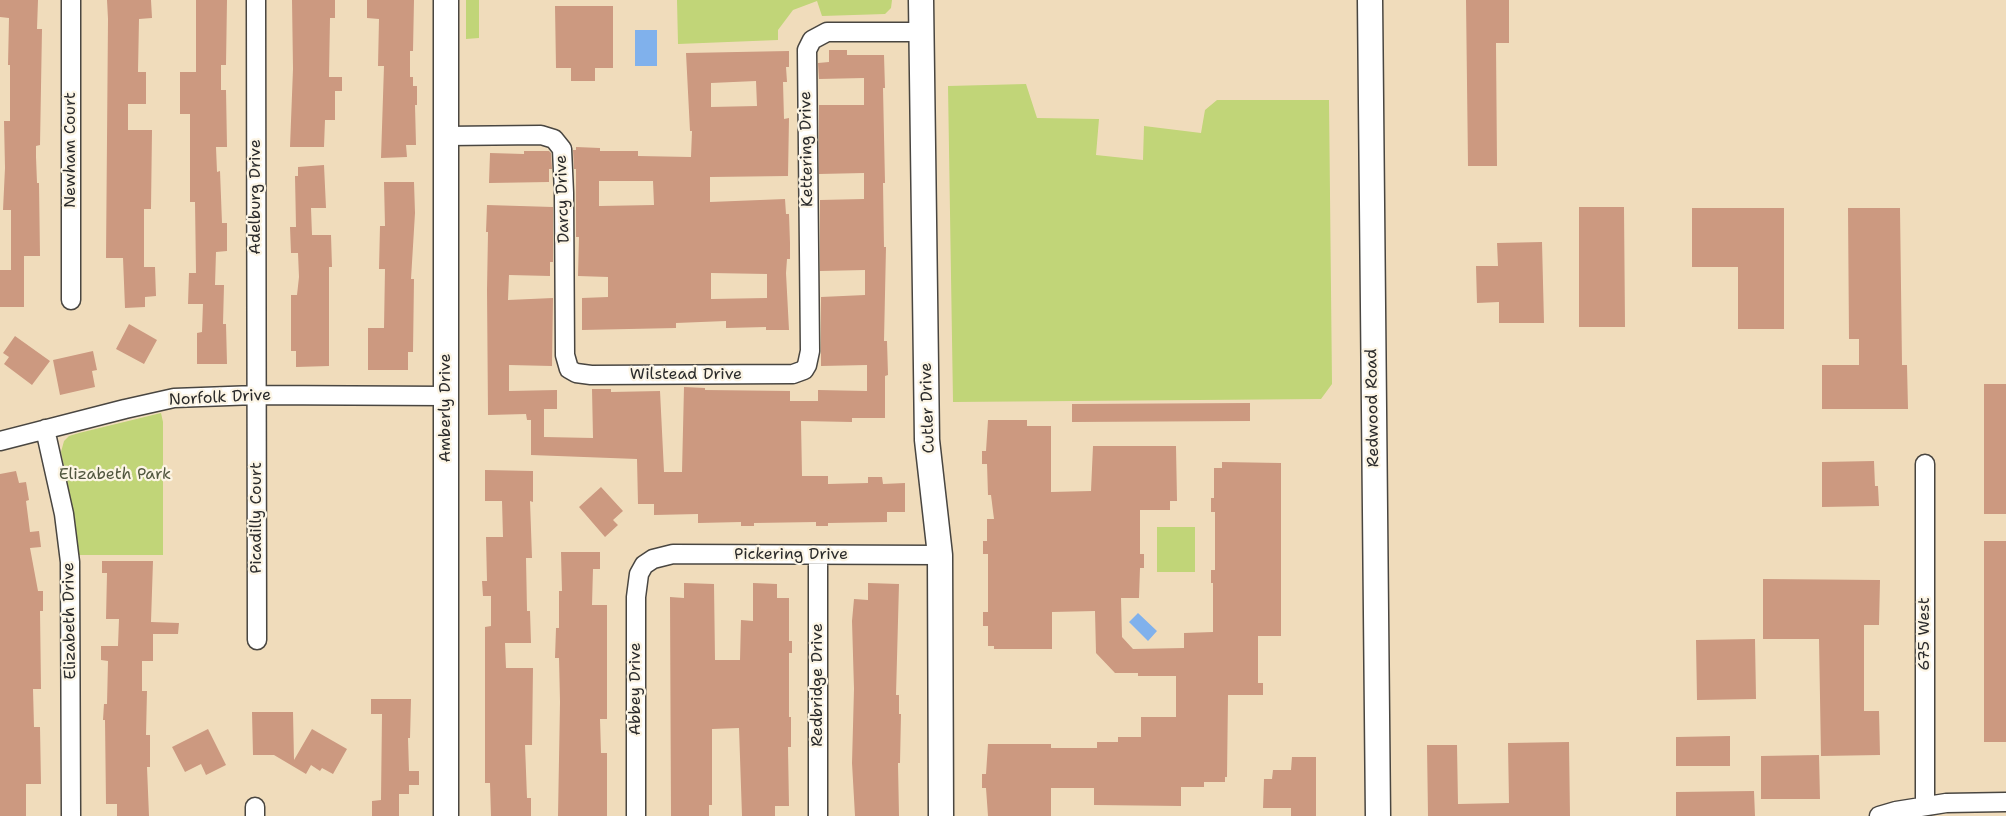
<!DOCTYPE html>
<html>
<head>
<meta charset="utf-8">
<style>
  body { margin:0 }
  canvas { display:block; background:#f0dcbb }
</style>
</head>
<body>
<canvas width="2006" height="816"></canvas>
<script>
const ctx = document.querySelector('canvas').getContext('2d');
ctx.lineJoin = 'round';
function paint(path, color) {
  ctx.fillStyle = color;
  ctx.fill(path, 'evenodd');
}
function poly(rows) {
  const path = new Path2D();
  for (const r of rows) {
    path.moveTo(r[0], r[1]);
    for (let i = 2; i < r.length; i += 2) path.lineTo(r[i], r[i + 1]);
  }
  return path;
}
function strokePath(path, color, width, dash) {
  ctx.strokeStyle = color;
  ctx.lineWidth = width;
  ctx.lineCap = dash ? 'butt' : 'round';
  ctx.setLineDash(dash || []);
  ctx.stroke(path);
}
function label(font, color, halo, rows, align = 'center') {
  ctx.font = font + ' "Shantell Sans",sans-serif';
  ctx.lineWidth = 4.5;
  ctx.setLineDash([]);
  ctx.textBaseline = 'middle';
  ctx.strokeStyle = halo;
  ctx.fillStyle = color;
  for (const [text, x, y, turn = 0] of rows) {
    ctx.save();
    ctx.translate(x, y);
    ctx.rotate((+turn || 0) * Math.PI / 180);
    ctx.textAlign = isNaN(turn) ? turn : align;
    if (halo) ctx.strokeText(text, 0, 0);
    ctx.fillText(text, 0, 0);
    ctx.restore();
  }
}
paint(poly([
  [466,0,479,0,479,38,466,39],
  [677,0,892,0,891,8,885,14,822,16,817,1,793,10,778,30,778,40,678,44],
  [1026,84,1037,118,1099,119,1096,155,1143,160,1144,126,1201,133,1205,110,1217,100,1329,100,1332,384,1321,399,953,402,948,86],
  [161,413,163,422,163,555,79,555,75,520,61,452,64,441,69,436,79,433],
  [1157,527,1195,527,1195,572,1157,572]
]), '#c1d578');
paint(poly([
  [635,30,657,30,657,66,635,66],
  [1138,613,1157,631,1148,641,1129,622]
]), '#80b1ec');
paint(poly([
  [0,0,38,0,37,29,42,29,40,145,36,146,36,157,37,183,39,183,40,256,24,256,24,307,0,307,0,270,11,270,11,210,3,210,5,168,4,121,10,121,10,65,8,65,9,18,0,17],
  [107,0,151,0,152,18,139,19,138,72,146,72,146,104,128,104,128,130,152,130,151,209,144,209,144,267,155,267,156,296,145,297,145,307,125,308,123,258,106,258,108,19],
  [196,0,227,0,226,65,221,65,221,90,226,90,227,147,216,147,217,172,220,171,222,223,227,223,227,251,216,252,215,285,224,285,223,324,226,324,227,364,197,364,197,333,202,332,203,304,188,304,189,273,196,273,195,202,190,202,190,114,180,114,180,72,196,72],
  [292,0,335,0,335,18,330,18,329,77,342,77,342,91,335,91,335,120,325,120,324,147,290,147,293,69],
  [367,0,414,0,413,51,410,51,410,77,413,77,413,86,417,86,417,105,415,105,416,145,406,145,407,157,381,158,384,66,378,66,379,19,367,18],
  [1466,0,1509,0,1509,43,1496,43,1497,166,1468,166],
  [555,6,613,6,613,68,595,68,595,81,571,81,571,68,556,68],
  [829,50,847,50,847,55,884,55,885,88,883,88,885,183,883,183,884,247,886,247,884,341,887,341,888,375,885,376,885,418,852,418,852,422,801,421,802,476,828,476,828,484,868,483,868,477,882,477,883,484,905,483,905,512,887,512,887,522,828,523,828,526,816,526,816,522,754,523,754,526,741,526,741,522,698,523,698,514,654,515,654,504,638,504,637,459,531,455,531,420,527,420,526,414,488,415,487,290,488,232,486,232,487,205,553,207,553,262,550,262,550,276,509,275,508,300,553,298,552,366,509,365,509,391,557,390,557,409,544,409,544,437,593,438,592,389,611,389,611,392,660,391,664,472,682,472,684,387,705,388,705,390,790,391,790,401,818,401,818,390,867,391,867,365,821,366,821,297,865,295,865,270,820,271,820,200,864,199,864,173,819,174,819,105,864,105,864,78,819,79,818,63,829,62],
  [789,51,789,67,786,67,787,82,783,82,784,119,789,118,788,176,710,177,710,202,785,199,786,214,789,214,790,243,790,259,787,259,786,273,789,330,766,330,766,327,726,328,726,321,676,323,676,328,582,330,582,298,608,297,608,277,578,276,579,237,576,237,576,169,574,169,573,150,576,150,576,147,600,148,600,151,638,151,638,156,691,157,692,131,690,131,686,53],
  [756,81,757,106,711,107,711,83],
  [599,181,653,181,654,205,599,206],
  [711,273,767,274,767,298,711,299],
  [524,151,549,151,551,153,552,169,549,169,549,182,489,183,490,153,524,154],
  [324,165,326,208,311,208,312,235,331,235,332,267,329,267,329,366,296,367,296,351,291,351,291,295,297,295,299,277,298,253,291,253,290,227,296,227,295,176,298,176,298,167],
  [384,182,414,182,415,213,411,279,414,279,413,352,408,352,408,370,368,370,368,328,384,328,385,269,379,269,380,226,385,226],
  [1579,207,1624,207,1625,327,1579,327],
  [1692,208,1784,208,1784,329,1738,329,1738,267,1692,267],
  [1848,208,1900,208,1902,365,1907,365,1908,409,1822,409,1822,365,1859,365,1859,339,1849,339],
  [1542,242,1544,323,1499,323,1499,302,1477,303,1476,266,1498,266,1497,243],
  [129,324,157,340,144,364,116,349],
  [15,336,50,361,32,385,4,364,9,357,3,353],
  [93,351,97,370,92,371,95,387,60,395,53,360],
  [1984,384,2006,384,2006,514,1984,514],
  [1250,403,1250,421,1072,422,1072,404],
  [988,420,1027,420,1027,426,1051,426,1051,492,1091,491,1093,446,1176,446,1177,501,1170,501,1170,510,1140,510,1140,554,1144,554,1144,568,1140,568,1139,598,1121,598,1122,637,1133,649,1184,648,1184,633,1213,632,1213,583,1211,583,1211,570,1215,570,1215,512,1211,512,1211,498,1214,498,1214,468,1222,468,1222,462,1281,463,1281,636,1258,636,1258,683,1263,683,1263,695,1228,695,1227,777,1225,777,1225,782,1204,782,1204,787,1181,787,1181,806,1094,805,1094,788,1051,788,1051,816,988,816,986,788,982,788,982,774,986,774,988,744,1051,744,1051,748,1097,748,1097,742,1118,742,1118,737,1141,737,1141,717,1176,717,1176,676,1138,676,1138,673,1115,673,1096,653,1095,611,1052,612,1052,649,994,649,994,646,988,646,988,626,983,626,983,612,988,612,988,554,983,554,983,541,987,541,987,519,994,519,991,495,988,495,987,464,982,464,982,451,986,451],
  [1874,461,1875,486,1878,486,1879,506,1822,507,1822,462],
  [485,470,533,471,533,502,530,501,532,558,526,558,527,611,530,611,531,643,505,643,506,668,533,668,532,745,525,745,527,798,531,798,531,816,491,816,490,783,485,783,485,627,491,626,491,596,483,596,482,581,487,581,486,537,503,537,502,501,485,501],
  [16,471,19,483,26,482,29,500,26,501,30,532,39,531,41,547,30,548,38,591,43,591,43,611,40,611,41,689,33,689,34,727,40,727,41,784,26,784,26,816,0,816,0,474],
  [601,487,623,511,613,520,618,525,605,537,579,507],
  [1984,541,2006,541,2006,742,1984,742],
  [561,552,600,552,600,569,593,569,592,605,607,605,607,719,600,719,601,753,607,753,607,816,558,816,560,702,559,658,555,658,556,628,559,628,559,591,562,591],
  [102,561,153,561,151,622,179,623,178,634,153,634,153,661,142,661,142,691,147,691,146,735,150,735,150,767,147,767,149,816,117,816,117,804,106,804,105,720,103,720,104,704,107,704,108,661,101,660,101,646,118,646,119,619,106,619,107,573,102,573],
  [1763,579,1880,580,1879,625,1864,625,1864,711,1879,711,1880,755,1821,756,1819,639,1763,639],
  [684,583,714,584,715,660,740,660,741,620,753,621,753,583,777,584,777,598,789,598,789,641,792,641,792,653,789,653,789,717,791,717,791,747,788,747,789,806,775,806,775,816,742,816,739,728,712,729,712,805,709,805,709,816,671,816,670,597,684,598],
  [868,583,899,584,896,695,899,695,899,714,901,714,900,763,898,763,899,816,855,816,852,763,854,689,852,621,854,599,868,600],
  [1755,639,1756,699,1697,700,1696,640],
  [371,699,411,699,410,738,408,738,409,771,419,771,419,785,409,785,409,794,399,794,399,816,372,816,372,801,381,800,382,714,371,714],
  [252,712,293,712,294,760,312,729,347,749,333,774,322,768,320,771,311,765,306,774,274,755,253,755],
  [208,729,226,765,206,775,201,764,185,772,172,747],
  [1730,736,1730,766,1676,766,1676,737],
  [1569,742,1570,816,1428,816,1427,745,1457,745,1458,804,1509,803,1508,743],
  [1819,755,1820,799,1761,799,1761,756],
  [1292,757,1316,757,1316,816,1291,816,1291,808,1263,808,1264,779,1272,779,1273,770,1291,770],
  [1754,791,1755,816,1676,816,1676,792]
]), '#cc9980');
const street = poly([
  [71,0,71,300],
  [256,0,257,640],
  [446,136,541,135,554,139,562,149,564,193,565,355,569,369,576,373,591,375,793,374,804,370,807,365,810,351,807,50,812,40,827,32,922,32],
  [45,429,64,514,70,562,71,816],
  [0,441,125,409,174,398,256,395,446,396],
  [1925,464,1925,805],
  [255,807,255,816],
  [636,816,636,597,639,574,644,565,653,559,673,554,940,555],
  [818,816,818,555],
  [1879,816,1896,811,1946,803,2006,802]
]);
const secondary = poly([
  [921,0,927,440,940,555,941,816],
  [1370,0,1378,816],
  [446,816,446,0]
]);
strokePath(street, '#494641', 21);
strokePath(secondary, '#494641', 27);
strokePath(street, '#fff', 18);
strokePath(secondary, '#fff', 24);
label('16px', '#2b2b2b', '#fcf5e5', [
  ["Kettering Drive",807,149,-91],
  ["Newham Court",71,150,-90],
  ["Adelburg Drive",256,197,-90],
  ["Darcy Drive",563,199,-92],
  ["Wilstead Drive",686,375],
  ["Norfolk Drive",220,398,-3],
  ["Amberly Drive",446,408,-90],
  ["Cutler Drive",928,408,-92],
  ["Redwood Road",1373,408,-91],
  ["Picadilly Court",257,518,-90],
  ["Pickering Drive",791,555],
  ["Elizabeth Drive",70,621,-91],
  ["675 West",1925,634,-90],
  ["Redbridge Drive",818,685,-90],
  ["Abbey Drive",636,689,-90]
]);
label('16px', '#50563e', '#fcf5e5', [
  ["Elizabeth Park",115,475]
]);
</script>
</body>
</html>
